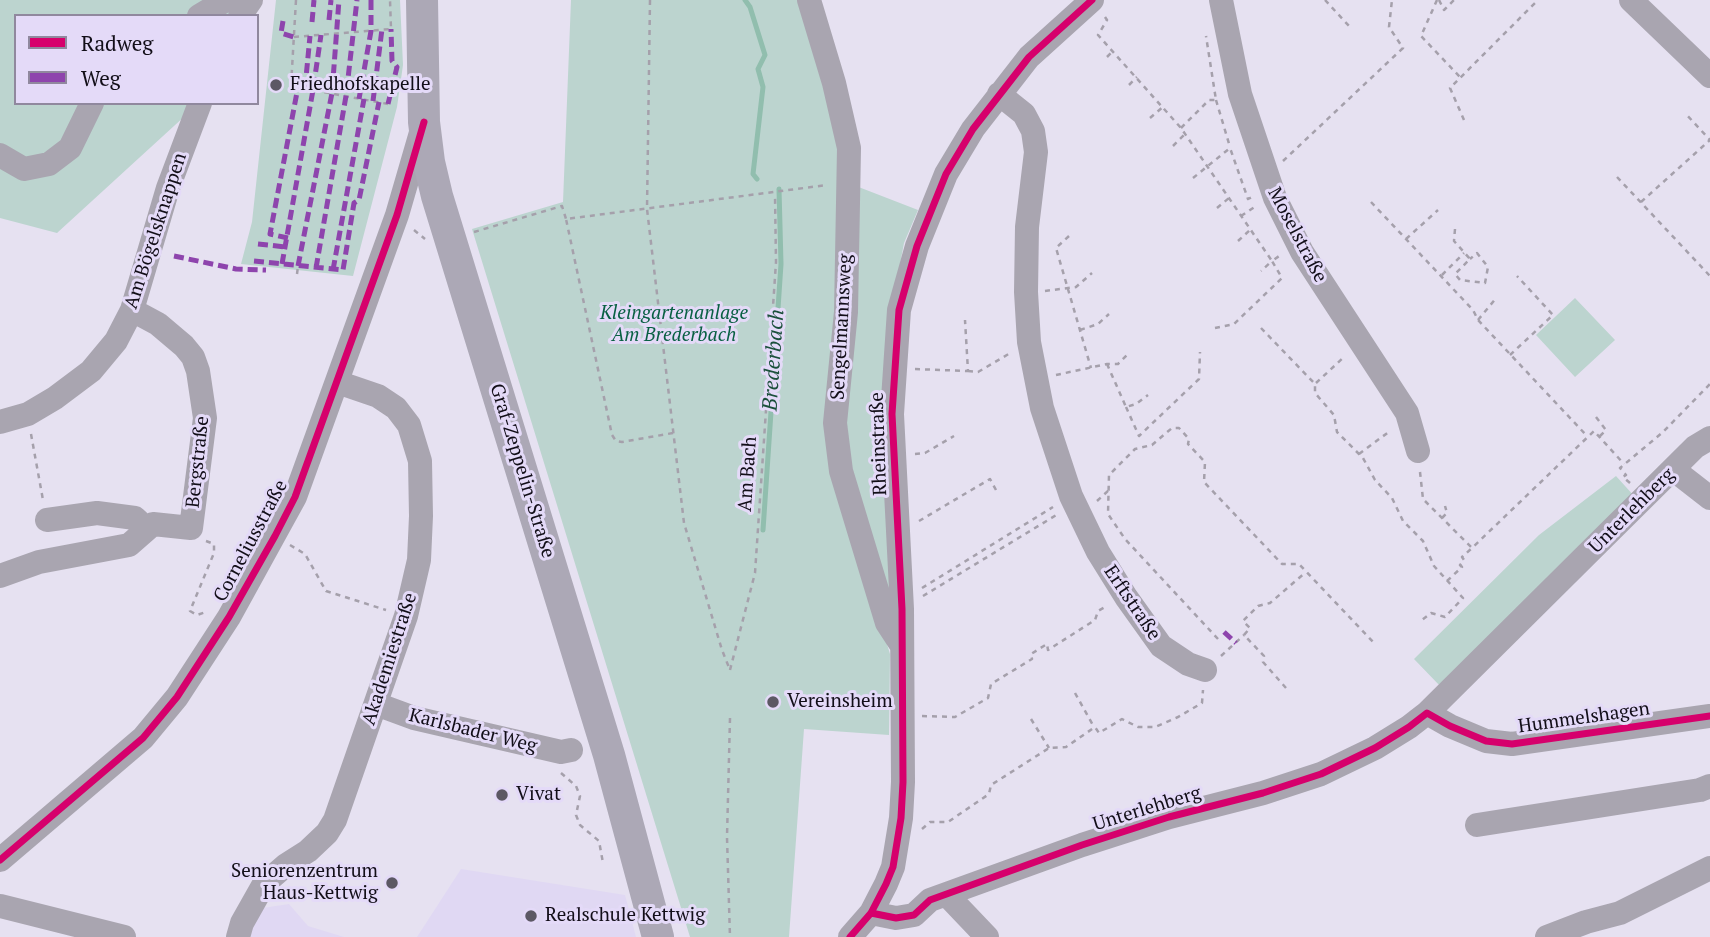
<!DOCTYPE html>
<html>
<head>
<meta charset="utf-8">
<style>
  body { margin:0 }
  #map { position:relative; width:1710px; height:937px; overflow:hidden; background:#e6e1f1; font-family:"PT Serif",serif }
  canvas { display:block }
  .legend { position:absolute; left:14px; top:14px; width:245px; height:91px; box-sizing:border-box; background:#e4daf8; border:2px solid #90889e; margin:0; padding:9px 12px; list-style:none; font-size:21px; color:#120e18 }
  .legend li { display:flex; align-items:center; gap:14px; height:35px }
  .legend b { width:35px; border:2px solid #90889e }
</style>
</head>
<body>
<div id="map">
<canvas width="1710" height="937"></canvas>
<ul class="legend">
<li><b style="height:9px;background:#d6006c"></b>Radweg</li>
<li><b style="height:9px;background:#8e44ad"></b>Weg</li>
</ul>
</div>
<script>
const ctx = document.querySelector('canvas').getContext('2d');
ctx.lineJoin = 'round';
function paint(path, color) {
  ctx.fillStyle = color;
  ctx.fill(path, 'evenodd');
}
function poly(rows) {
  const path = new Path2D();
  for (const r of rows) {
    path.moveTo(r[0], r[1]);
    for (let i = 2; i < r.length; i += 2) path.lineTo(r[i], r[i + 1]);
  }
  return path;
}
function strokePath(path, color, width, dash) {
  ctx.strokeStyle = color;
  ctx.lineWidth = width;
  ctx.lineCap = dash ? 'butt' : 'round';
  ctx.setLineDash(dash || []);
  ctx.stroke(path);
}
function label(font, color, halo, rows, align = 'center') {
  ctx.font = font + ' "PT Serif",serif';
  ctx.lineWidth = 6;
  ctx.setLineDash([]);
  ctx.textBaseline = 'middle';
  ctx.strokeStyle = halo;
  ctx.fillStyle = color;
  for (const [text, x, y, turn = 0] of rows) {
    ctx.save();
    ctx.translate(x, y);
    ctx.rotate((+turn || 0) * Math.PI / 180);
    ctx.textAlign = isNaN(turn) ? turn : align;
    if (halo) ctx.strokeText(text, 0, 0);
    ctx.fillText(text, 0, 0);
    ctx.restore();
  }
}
paint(poly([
  [461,869,625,895,636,937,417,937],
  [289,904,308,926,344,937,246,937,256,909]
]), '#e0d8f3');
paint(poly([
  [0,0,241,0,231,16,16,16,16,103,191,103,186,115,57,233,0,218],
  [276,0,400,0,403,65,397,107,353,276,241,264,252,222],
  [571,0,802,0,843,149,838,346,862,561,890,654,889,735,804,729,789,937,690,937,472,229,563,202],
  [856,186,918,210,904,243,893,301,892,614,843,446],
  [1575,298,1615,340,1575,377,1536,335],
  [1616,476,1635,497,1441,687,1414,659,1539,535]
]), '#bcd4cf');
strokePath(poly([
  [745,0,750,7,765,55,758,69,763,87,753,174,757,179],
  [763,530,781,264,779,189]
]), '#91beae', 5);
strokePath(poly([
  [296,0,291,86,388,104],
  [650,0,647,209,684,523,722,650,730,670],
  [1325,0,1349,26],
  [1437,0,1421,36,1460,77],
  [1439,0,1444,10,1454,0],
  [1105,17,1107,20,1098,35,1181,128,1272,261,1282,254],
  [294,37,391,29,390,0],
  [1107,57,1113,51],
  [1129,85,1137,77],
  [1216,100,1230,147],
  [1150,118,1164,106],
  [1464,120,1450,88,1538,0],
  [1181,128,1209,100,1216,100,1206,36],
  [1173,146,1185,134],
  [1283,161,1403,48,1389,27,1392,0],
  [1617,177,1710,276],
  [1193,178,1230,148,1248,199,1252,197],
  [1371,202,1473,310,1478,320,1587,436],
  [1641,202,1710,140,1685,113],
  [1217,208,1229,198],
  [1241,216,1256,206],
  [1455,229,1454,241,1470,259,1455,274,1460,280,1485,283,1488,267,1477,253,1470,259],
  [414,230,425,239],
  [474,232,562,206,566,219],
  [1069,236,1056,248,1091,368],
  [1406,239,1438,210],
  [1238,241,1251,229],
  [297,274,298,266],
  [1442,275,1464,253],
  [1045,291,1076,287,1092,273],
  [1478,320,1497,297],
  [1215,328,1234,324,1282,278,1272,261,1261,271],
  [1261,328,1315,384,1315,393,1334,415,1337,432,1363,458,1375,480,1392,498,1403,521,1423,541,1434,566,1463,598,1445,617,1431,613,1422,620],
  [1080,330,1098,324,1109,314],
  [1510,355,1553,315,1517,276],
  [1107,364,1126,407,1136,404,1148,395],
  [915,369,968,371,965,320],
  [968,371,978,372,1012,352],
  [1056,375,1107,364,1118,364,1127,355],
  [1316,383,1344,357],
  [1126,407,1139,436,1199,379,1200,352],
  [1596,417,1606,430,1600,436],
  [673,433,622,442,616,441,612,435,566,219,827,185],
  [31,434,43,500],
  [915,454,925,453,954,436],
  [1359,454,1390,431],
  [1420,472,1423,499,1472,548,1594,431,1624,464],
  [1630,483,1623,477,1626,475,1620,468,1663,432,1710,384],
  [1097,501,1110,489],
  [1442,518,1447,513,1445,506],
  [919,521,990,479,996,490],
  [206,541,214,544,214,553,190,611,197,615,206,612],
  [290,545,305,554,326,591,386,610],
  [1447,581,1462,567,1460,565,1464,560,1462,557,1472,548],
  [922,588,1053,507],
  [923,596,1058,514],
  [1218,639,1125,539,1108,514,1109,475,1135,449,1152,445,1172,428,1179,428,1189,439,1188,444,1205,462,1204,482,1282,564,1299,564,1376,645],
  [1221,656,1244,635],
  [730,670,755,573,776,262,775,194],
  [1286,688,1263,662,1264,656,1244,635,1250,628,1243,621,1258,606,1270,603,1306,572],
  [1075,693,1094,727],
  [922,716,955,717,988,698,991,684,1032,659,1031,654,1047,644,1048,650,1095,620,1098,611,1107,606],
  [730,718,727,837,730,937],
  [1031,719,1049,748],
  [561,773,576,786,580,796,576,815,580,825,599,841,603,863],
  [922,829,930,822,948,822,989,794,991,785,1049,748,1066,747,1095,727,1099,733,1122,719,1138,727,1155,727,1178,717,1202,703,1203,690]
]), '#a5a0ab', 2.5, [5, 5]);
strokePath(poly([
  [809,0,834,83,849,148,846,312,835,423,841,471,887,623,902,646],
  [1221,0,1240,94,1275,198,1302,252,1407,413,1418,451],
  [1631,0,1710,76],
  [199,16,226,0],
  [240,16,251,0],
  [999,94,1024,114,1033,131,1036,152,1027,227,1026,292,1029,342,1042,408,1071,496,1098,552,1126,597,1161,646,1188,664,1205,670],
  [0,155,24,169,49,164,70,148,92,103],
  [0,422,28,414,55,398,91,371,116,341,132,310,168,188,200,103],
  [1674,470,1710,498],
  [47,520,97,513,135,518,147,529],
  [0,576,39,562,129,545,153,524,191,528,205,418,198,371,193,357,184,346,158,324,132,310],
  [376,704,414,718,561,752,571,750],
  [1427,713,1450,726,1486,741,1512,744,1710,716],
  [1477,825,1700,790,1710,786],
  [0,860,143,738,177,697,229,617,295,497,397,215,422,129],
  [947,895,987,937],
  [0,906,124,937],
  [871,913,896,918,914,915,930,900,1082,845,1169,817,1263,793,1321,774,1375,748,1409,727,1427,713,1695,447,1710,438],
  [238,937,242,923,264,884,286,865,308,851,327,833,335,820,406,616,419,560,421,516,420,461,409,425,396,408,378,396,337,382],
  [850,937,871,913,886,884,893,867,901,818,903,782,902,609,892,414,899,310,917,246,946,174,973,129,1029,57,1092,0],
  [1547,937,1586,922,1620,913,1710,868]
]), '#a9a5b0', 24);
strokePath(poly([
  [422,0,424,122,429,162,437,196,609,755,658,937]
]), '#aca8b6', 32);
strokePath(poly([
  [329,20,331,0],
  [283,21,281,33,294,37],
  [312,22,314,0],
  [305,88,310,36],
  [359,99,371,31,371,0],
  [373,101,382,29],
  [388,104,397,67,392,61,391,29],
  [288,238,270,234,298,87],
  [258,244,286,247],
  [151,251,162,253],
  [174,256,236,269,266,270],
  [254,261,343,270,354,203,359,200,379,102],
  [282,264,313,90,321,35],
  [298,266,332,93,339,0],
  [316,268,346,96,357,0],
  [333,270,364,99],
  [1224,632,1236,643]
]), '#8e44ad', 5, [10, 5]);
strokePath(poly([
  [0,860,143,738,177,697,229,617,275,536,295,497,397,215,424,122],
  [871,913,896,918,914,915,930,900,1082,845,1169,817,1263,793,1321,774,1375,748,1409,727,1427,713,1450,726,1486,741,1512,744,1710,716],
  [850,937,871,913,886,884,893,867,901,818,903,782,902,609,892,414,899,310,917,246,946,174,973,129,1029,57,1092,0]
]), '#d6006c', 7);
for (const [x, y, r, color] of [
  [276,85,7,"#5c5864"],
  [773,702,7,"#5c5864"],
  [502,795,7,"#5c5864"],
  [392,883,7,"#5c5864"],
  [531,916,7,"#5c5864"]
]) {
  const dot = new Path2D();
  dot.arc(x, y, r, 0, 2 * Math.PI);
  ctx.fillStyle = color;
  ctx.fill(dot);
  strokePath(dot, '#e4daf8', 2.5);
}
label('19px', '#120e18', '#e4daf8', [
  ["Friedhofskapelle",290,85],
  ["Vereinsheim",787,702],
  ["Vivat",516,795],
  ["Seniorenzentrum",378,872,"right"],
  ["Haus-Kettwig",378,894,"right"],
  ["Realschule Kettwig",545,916]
], 'left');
label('19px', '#120e18', '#e4daf8', [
  ["Am Bögelsknappen",156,231,-72],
  ["Moselstraße",1297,235,62],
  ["Sengelmannsweg",842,327,-87],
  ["Rheinstraße",879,444,-92],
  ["Bergstraße",198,462,-84],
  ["Graf-Zeppelin-Straße",522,471,73],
  ["Am Bach",748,474,-86],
  ["Unterlehberg",1632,511,-45],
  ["Corneliusstraße",251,541,-62],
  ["Erftstraße",1132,603,56],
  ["Akademiestraße",390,659,-72],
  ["Hummelshagen",1584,718,-8],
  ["Karlsbader Weg",473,731,14],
  ["Unterlehberg",1147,809,-17]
]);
label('italic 19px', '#096043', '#e4daf8', [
  ["Kleingartenanlage",674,314],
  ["Am Brederbach",674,336]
]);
label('italic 21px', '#1b503b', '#e4daf8', [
  ["Brederbach",774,360,-86]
]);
</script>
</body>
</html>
